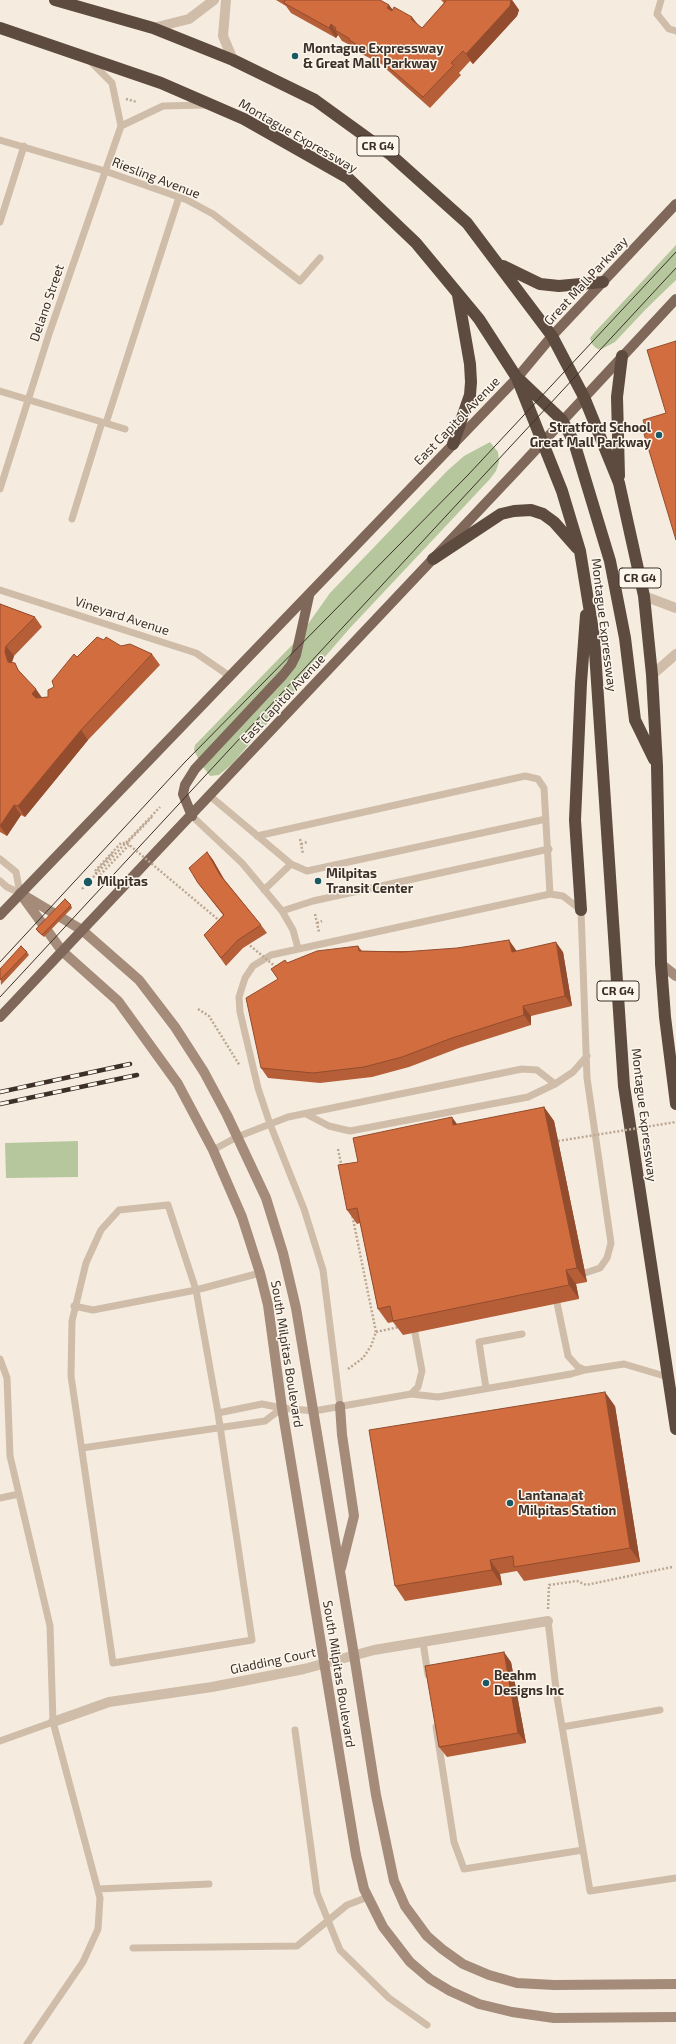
<!DOCTYPE html>
<html>
<head>
<meta charset="utf-8">
<style>
  body { margin:0 }
  canvas { display:block; background:#f5ecdf }
</style>
</head>
<body>
<canvas width="676" height="2044"></canvas>
<script>
const ctx = document.querySelector('canvas').getContext('2d');
ctx.lineJoin = 'round';
function paint(path, color) {
  ctx.fillStyle = color;
  ctx.fill(path, 'evenodd');
}
function poly(rows) {
  const path = new Path2D();
  for (const r of rows) {
    path.moveTo(r[0], r[1]);
    for (let i = 2; i < r.length; i += 2) path.lineTo(r[i], r[i + 1]);
  }
  return path;
}
function strokePath(path, color, width, dash) {
  ctx.strokeStyle = color;
  ctx.lineWidth = width;
  ctx.lineCap = dash ? 'butt' : 'round';
  ctx.setLineDash(dash || []);
  ctx.stroke(path);
}
function label(font, color, halo, rows, align = 'center') {
  ctx.font = font + ' "Exo 2",sans-serif';
  ctx.lineWidth = 3;
  ctx.setLineDash([]);
  ctx.textBaseline = 'middle';
  ctx.strokeStyle = halo;
  ctx.fillStyle = color;
  for (const [text, x, y, turn = 0] of rows) {
    ctx.save();
    ctx.translate(x, y);
    ctx.rotate((+turn || 0) * Math.PI / 180);
    ctx.textAlign = isNaN(turn) ? turn : align;
    if (halo) ctx.strokeText(text, 0, 0);
    ctx.fillText(text, 0, 0);
    ctx.restore();
  }
}
paint(poly([
  [676,245,676,280,646,309,615,342,600,350,596,348,592,344,590,338,594,333],
  [490,442,498,452,499,462,496,471,490,479,350,628,232,764,219,775,210,776,201,764,194,750,195,745,296,641,330,593,447,471,464,456],
  [78,1141,78,1177,6,1178,5,1143]
]), '#b6c79d');
strokePath(poly([
  [126,99,137,102],
  [300,839,303,854],
  [301,844,307,842],
  [96,874,96,872,114,852],
  [100,875,129,845],
  [82,889,160,807],
  [315,914,319,932],
  [317,923,322,921],
  [198,1009,209,1016,240,1066],
  [338,1149,342,1168],
  [376,1332,399,1327],
  [348,1369,363,1358,371,1346,376,1332,352,1214],
  [548,1609,549,1585,577,1581,586,1585,672,1567]
]), '#bca793', 2.5, [2, 2]);
strokePath(poly([
  [661,0,657,14,669,29,676,31],
  [89,60,112,83,121,126,163,106,206,105],
  [0,140,105,171,187,200,213,214,300,281,320,258],
  [0,222,24,146],
  [0,391,125,429],
  [106,423,179,197],
  [0,489,49,334,121,126],
  [72,519,102,422],
  [0,590,196,653,231,677],
  [210,796,291,864,307,871,546,819],
  [192,816,242,863,282,911,293,930,298,948],
  [257,836,525,776,538,779,544,788,550,894],
  [0,859,16,872,20,893],
  [0,881,7,887,20,893],
  [264,890,291,864],
  [282,911,313,901,549,849],
  [306,1114,329,1126,350,1131,528,1097,555,1084,573,1072,587,1056],
  [213,1150,237,1137,288,1117,522,1069,537,1070,555,1084],
  [168,1205,196,1290,218,1413,252,1640,113,1663,71,1376,72,1321,86,1263,101,1230,119,1210,168,1205],
  [557,1303,568,1356,578,1367,585,1370,624,1364,668,1377],
  [74,1306,93,1310,196,1290,260,1273],
  [0,1359,7,1378,10,1456,50,1626,53,1722,100,1898,98,1929,83,1962,27,2044],
  [486,1388,479,1342,522,1334],
  [411,1394,438,1397,571,1374,585,1370],
  [340,1406,323,1270,304,1209,270,1124,258,1088,240,1012,239,997,245,978,253,966,271,955,550,894,563,896,581,910,587,1078,611,1243,607,1258,600,1268,585,1273],
  [218,1413,262,1404,282,1408,314,1411,411,1394,418,1387,422,1371,415,1333],
  [82,1448,265,1421,282,1408],
  [0,1498,19,1494],
  [548,1621,557,1697,590,1891,676,1878],
  [423,1642,428,1675],
  [436,1727,454,1842,464,1869,583,1850],
  [562,1727,660,1710],
  [295,1730,317,1893,340,1950,389,1998,427,2025],
  [0,1741,53,1722],
  [98,1889,209,1884],
  [133,1948,297,1946,347,1905,368,1897]
]), '#cfbda9', 7);
strokePath(poly([
  [226,0,223,36,233,60],
  [153,28,189,19,214,0],
  [644,596,676,608],
  [652,675,676,654],
  [53,1722,109,1702,212,1687,304,1669,374,1650,548,1621]
]), '#cfbda9', 10);
strokePath(poly([
  [20,893,62,951,118,1001,178,1084,213,1150,242,1217,260,1273,268,1305,282,1408,356,1855,364,1889,383,1927,410,1962,430,1979,450,1991,479,2004,512,2012,554,2018,676,2017],
  [25,896,82,930,139,980,175,1027,204,1072,227,1115,266,1198,283,1253,296,1308,354,1655,376,1795,394,1881,405,1906,427,1936,442,1949,463,1964,489,1975,517,1983,554,1985,676,1984],
  [661,964,676,976],
  [340,1406,342,1435,354,1516,341,1568]
]), '#a48b7a', 10);
strokePath(poly([
  [192,816,183,794,185,785,195,769,283,675,291,665,296,655,309,596],
  [0,915,517,378,552,336,676,204],
  [0,1017,516,471,676,299]
]), '#7f6859', 10);
strokePath(poly([
  [55,0,153,28,233,60,315,100,391,155,467,223,552,336,584,397,619,483,644,596,652,675,657,766,661,964,665,1017,676,1104],
  [0,28,161,83,244,119,348,178,416,243,479,319,517,378,562,491,580,551,594,637,624,1086,676,1429],
  [503,266,540,284,559,286,603,282],
  [520,380,562,420,574,442,610,561,625,638,635,720,654,759],
  [453,444,470,395,471,382,470,364,458,295],
  [619,476,617,397,622,356],
  [433,559,501,514,514,511,531,510,543,514,554,522,577,548],
  [581,910,575,820,581,683,586,615]
]), '#5e4b40', 12);
strokePath(poly([
  [0,962,185,762,468,475,676,252],
  [0,997,676,268]
]), '#3c3029', 1);
const rail = poly([
  [0,1092,130,1064],
  [0,1104,137,1075]
]);
strokePath(rail, '#3c3029', 4.5);
strokePath(rail, '#fcf6ec', 3, [9]);
strokePath(poly([
  [152,817,127,843,221,922],
  [95,871,121,843,127,843],
  [247,943,277,968],
  [558,1141,676,1122]
]), '#bca793', 2.5, [2, 2]);
paint(poly([
  [276,0,380,0,389,5,393,10,418,25,422,28,444,3,441,0,512,0,519,10,517,16,473,64,470,61,459,73,461,75,430,108,385,68,383,65,356,51,354,47,342,41,338,35,336,38,291,13,286,6],
  [0,604,35,617,42,627,14,656,12,662,42,698,48,697,54,687,77,657,121,646,152,654,160,665,88,740,25,817,21,815,7,836,0,832],
  [207,852,213,860,224,879,261,925,267,933,243,948,226,966,204,935,223,915,198,883],
  [71,905,72,908,44,937,38,932,36,929],
  [358,946,362,951,516,951,563,952,572,1006,531,1016,531,1025,459,1048,409,1067,372,1077,320,1083,268,1078,261,1068,278,979,287,963],
  [27,952,29,955,1,985,0,969],
  [544,1107,554,1121,587,1282,576,1284,579,1299,403,1335,393,1322,388,1323,378,1309,360,1223,357,1224,347,1210,358,1162,457,1125],
  [615,1406,640,1562,524,1581,517,1571,500,1574,502,1585,405,1601,395,1586],
  [511,1662,526,1743,447,1757,439,1747]
]), '#b55e37');
paint(poly([
  [512,0,519,10,517,16,473,64,466,54],
  [389,5,396,15,387,8],
  [412,17,420,27,411,19],
  [331,24,338,35,336,38,329,28],
  [6,646,14,656,12,662,15,672,8,662,5,652],
  [36,689,43,699,39,704,32,694],
  [81,730,88,740,25,817,18,806],
  [14,805,21,815,7,836,0,826],
  [207,852,213,860,226,883,220,875],
  [509,940,516,950,519,962,512,952],
  [556,942,563,952,572,1006,565,996],
  [523,1006,531,1016,531,1025,524,1015],
  [544,1107,554,1121,587,1282,577,1268],
  [452,1117,462,1131,453,1125],
  [566,1270,576,1284,579,1299,569,1285],
  [605,1392,615,1406,640,1562,630,1548],
  [490,1560,500,1574,502,1585,492,1570],
  [504,1652,511,1662,526,1743,518,1733]
]), '#934c2d');
const building = poly([
  [285,0,380,0,389,5,387,8,392,11,394,7,412,17,411,19,422,28,446,1,445,0,511,0,510,6,466,54,463,51,451,63,454,65,423,97,378,58,379,57,349,40,350,39,335,30,336,28,331,24,329,28,284,3,285,0],
  [676,341,676,540,644,434,647,433,643,420,666,413,647,350,676,341],
  [0,604,35,617,6,646,5,652,8,662,15,663,18,670,36,689,32,694,36,698,48,697,48,690,54,687,52,681,74,654,77,657,97,637,104,640,106,637,121,646,130,644,152,654,81,730,18,806,14,805,0,826,0,604],
  [207,852,220,875,261,925,238,940,221,958,204,935,224,915,198,883,189,868,207,852],
  [65,899,71,905,42,935,36,929,65,899],
  [509,940,512,952,556,942,565,996,523,1006,524,1015,452,1038,402,1057,364,1067,313,1073,261,1068,246,998,278,979,271,969,285,960,287,963,317,951,358,946,359,951,402,952,457,948,509,940],
  [21,946,27,952,0,980,0,969,21,946],
  [544,1107,577,1268,566,1270,569,1285,393,1321,390,1306,378,1309,357,1208,347,1210,338,1165,358,1162,353,1138,452,1117,453,1125,544,1107],
  [605,1392,630,1548,514,1567,513,1556,490,1560,492,1570,395,1586,369,1430,605,1392],
  [504,1652,518,1733,439,1747,425,1666,504,1652]
]);
paint(building, '#d26d40');
strokePath(building, '#934c2d', 1);
for (const [x, y, r, color] of [
  [295,56,4,"#1a5963"],
  [659,435,4,"#1a5963"],
  [318,881,4,"#1a5963"],
  [88,882,5,"#1a5963"],
  [510,1503,4,"#1a5963"],
  [486,1683,4,"#1a5963"]
]) {
  const dot = new Path2D();
  dot.arc(x, y, r, 0, 2 * Math.PI);
  ctx.fillStyle = color;
  ctx.fill(dot);
  strokePath(dot, '#fcf6ec', 1.5);
}
for (const [x, y, w] of [
  [378,146,42],
  [640,578,42],
  [618,991,42]
]) {
  const box = new Path2D();
  box.roundRect(x - w / 2, y - 10, w, 20, 3);
  ctx.fillStyle = '#fcf6ec';
  ctx.fill(box);
  strokePath(box, '#3c3029', 1);
}
label('bold 12px', '#3c3029', null, [
  ["CR G4",378,146],
  ["CR G4",640,578],
  ["CR G4",618,991]
]);
label('bold 13px', '#3c3029', '#fcf6ec', [
  ["Montague Expressway",303,49],
  ["& Great Mall Parkway",303,64],
  ["Stratford School",651,428,"right"],
  ["Great Mall Parkway",651,443,"right"],
  ["Milpitas",326,874],
  ["Transit Center",326,889],
  ["Milpitas",97,882],
  ["Lantana at",518,1496],
  ["Milpitas Station",518,1511],
  ["Beahm",494,1676],
  ["Designs Inc",494,1691]
], 'left');
label('13px', '#3c3029', '#fcf6ec', [
  ["Montague Expressway",298,136,30],
  ["Riesling Avenue",156,178,21],
  ["Great Mall Parkway",586,281,-47],
  ["Delano Street",47,303,-71],
  ["East Capitol Avenue",457,421,-46],
  ["Vineyard Avenue",122,616,18],
  ["Montague Expressway",604,625,83],
  ["East Capitol Avenue",283,699,-47],
  ["Montague Expressway",644,1115,83],
  ["South Milpitas Boulevard",287,1354,81],
  ["Gladding Court",273,1661,-12],
  ["South Milpitas Boulevard",339,1674,81]
]);
</script>
</body>
</html>
